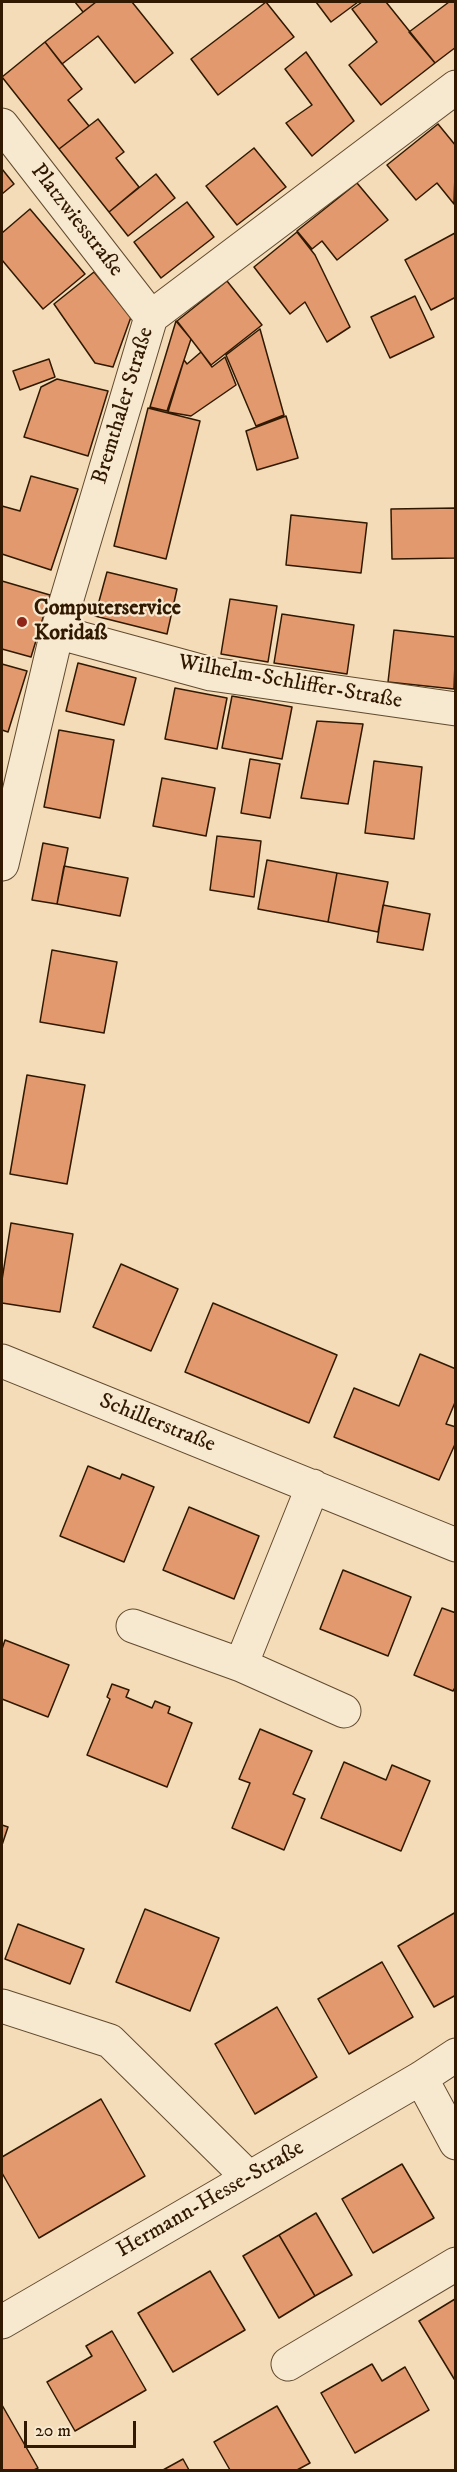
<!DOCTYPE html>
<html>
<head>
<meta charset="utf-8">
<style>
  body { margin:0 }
  #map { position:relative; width:457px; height:2472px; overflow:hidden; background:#f3dcb7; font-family:"IM FELL DW Pica",serif }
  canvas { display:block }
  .frame { position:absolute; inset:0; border:3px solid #311901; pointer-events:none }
  .scale { position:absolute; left:24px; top:2421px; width:112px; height:27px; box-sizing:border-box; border:3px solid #311901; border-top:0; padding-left:8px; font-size:18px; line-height:21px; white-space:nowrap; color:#311901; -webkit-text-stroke:4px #f7e8d0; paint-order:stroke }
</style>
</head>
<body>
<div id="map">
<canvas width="457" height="2472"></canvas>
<div class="frame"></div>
<div class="scale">20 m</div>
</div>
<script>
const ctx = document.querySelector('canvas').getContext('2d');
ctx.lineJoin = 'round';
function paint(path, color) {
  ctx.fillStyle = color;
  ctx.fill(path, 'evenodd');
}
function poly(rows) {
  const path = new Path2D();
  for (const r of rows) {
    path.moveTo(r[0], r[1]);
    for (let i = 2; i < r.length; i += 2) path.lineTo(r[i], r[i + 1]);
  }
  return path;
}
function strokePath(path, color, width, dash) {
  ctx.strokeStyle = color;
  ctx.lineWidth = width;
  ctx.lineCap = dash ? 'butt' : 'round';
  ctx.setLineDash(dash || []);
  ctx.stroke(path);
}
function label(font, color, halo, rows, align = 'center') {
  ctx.font = font + ' "IM FELL DW Pica",serif';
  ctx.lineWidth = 4.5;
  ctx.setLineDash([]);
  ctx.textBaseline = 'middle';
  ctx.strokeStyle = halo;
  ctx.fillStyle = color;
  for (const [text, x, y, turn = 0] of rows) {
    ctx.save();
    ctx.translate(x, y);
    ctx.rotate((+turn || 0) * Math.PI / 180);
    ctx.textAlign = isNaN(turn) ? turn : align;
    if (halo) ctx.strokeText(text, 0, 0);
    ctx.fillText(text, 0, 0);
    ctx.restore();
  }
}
const building = poly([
  [75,2,96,2,83,12,75,2],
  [96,2,132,2,173,53,135,83,98,36,62,64,45,42,96,2],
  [266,2,294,37,218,95,191,59,266,2],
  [316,2,358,2,331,22,316,2],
  [362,2,386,2,435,63,381,105,349,65,377,42,352,9,362,2],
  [449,2,456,2,456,47,435,63,409,32,449,2],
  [45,42,82,89,68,100,89,126,59,149,2,77,45,42],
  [306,52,354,121,312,156,286,123,312,105,285,69,306,52],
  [98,119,124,152,116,158,139,187,109,212,59,149,98,119],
  [438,124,456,146,454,204,437,183,416,200,387,165,438,124],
  [254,148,286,187,237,225,206,186,254,148],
  [2,169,14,184,2,194,2,169],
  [156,174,175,198,128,236,109,212,156,174],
  [357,183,388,220,337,260,322,241,312,249,297,231,357,183],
  [187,202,214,237,161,278,134,242,187,202],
  [30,209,85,274,43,309,2,260,2,233,30,209],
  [297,232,315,255,350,327,327,342,305,302,290,314,254,267,297,232],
  [455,233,456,297,431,310,405,260,455,233],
  [94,272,131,317,113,367,95,363,54,304,94,272],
  [227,281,262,325,211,365,177,321,227,281],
  [415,296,434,337,390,358,371,317,415,296],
  [176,321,191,339,167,411,150,407,176,321],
  [260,329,284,415,256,426,226,355,260,329],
  [201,352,212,367,225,357,236,385,191,416,168,412,184,360,187,364,201,352],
  [49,359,55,377,20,390,13,371,49,359],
  [57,379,108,391,88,456,24,437,41,387,57,379],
  [148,408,200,421,166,559,114,546,148,408],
  [286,416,298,458,257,470,246,431,286,416],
  [31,476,78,489,51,570,2,554,2,506,20,511,31,476],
  [456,508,456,558,392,559,391,509,456,508],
  [291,515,367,523,361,573,286,565,291,515],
  [107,572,177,589,167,634,95,616,107,572],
  [2,581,50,595,31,657,2,649,2,581],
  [230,599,277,606,268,662,221,654,230,599],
  [282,614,354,625,347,674,274,663,282,614],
  [394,630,456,637,454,689,388,682,394,630],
  [78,663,136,678,124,725,66,711,78,663],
  [2,664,27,671,8,732,2,730,2,664],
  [175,688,227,698,217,749,165,739,175,688],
  [232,696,292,707,282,759,222,748,232,696],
  [317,721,363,724,348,804,301,798,317,721],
  [59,730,114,740,100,818,44,807,59,730],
  [250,759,280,764,270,818,241,813,250,759],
  [374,761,422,767,414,839,365,833,374,761],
  [162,778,215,788,206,836,153,826,162,778],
  [217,836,261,841,254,897,210,890,217,836],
  [43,843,68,848,57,904,32,900,43,843],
  [267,860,337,873,328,922,258,909,267,860],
  [64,866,128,878,120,916,57,904,64,866],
  [337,873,388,882,378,932,328,922,337,873],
  [383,905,430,914,423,950,377,942,383,905],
  [52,950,117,962,104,1033,40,1022,52,950],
  [27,1075,85,1085,67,1184,10,1174,27,1075],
  [11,1223,73,1234,60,1312,2,1303,2,1280,11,1223],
  [121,1264,178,1289,151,1351,93,1327,121,1264],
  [213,1303,337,1355,309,1423,185,1372,213,1303],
  [420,1354,456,1369,456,1400,446,1424,456,1427,456,1442,439,1480,334,1437,354,1388,399,1406,420,1354],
  [88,1466,120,1479,122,1474,154,1487,124,1562,60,1536,88,1466],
  [189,1507,259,1536,234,1599,163,1570,189,1507],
  [343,1570,411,1597,388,1656,320,1629,343,1570],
  [442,1608,456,1613,456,1686,453,1691,414,1675,442,1608],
  [5,1640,69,1665,48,1717,2,1699,2,1649,5,1640],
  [112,1684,129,1690,126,1697,152,1708,155,1701,170,1707,168,1713,192,1723,167,1787,87,1755,110,1699,107,1697,112,1684],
  [260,1729,312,1751,293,1794,305,1799,284,1850,232,1828,250,1783,239,1779,260,1729],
  [344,1762,386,1780,392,1765,430,1781,401,1851,321,1818,344,1762],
  [2,1825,8,1827,2,1845,2,1825],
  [145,1909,219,1938,190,2011,116,1982,145,1909],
  [456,1912,456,1995,434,2007,398,1946,456,1912],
  [18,1924,84,1949,70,1984,5,1959,18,1924],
  [382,1962,413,2017,349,2054,318,1999,382,1962],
  [277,2007,317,2077,255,2114,215,2044,277,2007],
  [101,2099,145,2176,39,2238,2,2173,2,2157,101,2099],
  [402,2164,434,2218,373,2253,342,2199,402,2164],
  [316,2213,352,2275,315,2296,279,2235,316,2213],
  [279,2235,315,2296,279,2318,243,2256,279,2235],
  [210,2271,245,2330,173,2372,138,2313,210,2271],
  [455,2299,456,2300,456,2382,419,2321,455,2299],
  [112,2331,146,2390,75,2431,47,2382,92,2356,86,2346,112,2331],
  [372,2364,382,2381,405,2367,429,2410,355,2453,321,2393,372,2364],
  [2,2405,38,2468,34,2470,2,2470,2,2405],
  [277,2406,310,2463,297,2470,230,2470,214,2442,277,2406],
  [183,2459,189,2470,163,2470,183,2459]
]);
paint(building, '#e1996d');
strokePath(building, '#311901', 1.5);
const minor = poly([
  [2,125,151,317],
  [57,632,211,674,456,709],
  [2,864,57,632,151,317,456,87],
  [2,1361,456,1545],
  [133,1626,241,1665,313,1486],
  [241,1665,344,1711],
  [2,2006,110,2041,248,2177],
  [421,2078,456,2143],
  [2,2322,421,2078,456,2055],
  [288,2364,456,2264]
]);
strokePath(minor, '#624a2e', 35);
strokePath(minor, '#f7e8d0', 33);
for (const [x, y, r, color] of [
  [22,622,6,"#8f2418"]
]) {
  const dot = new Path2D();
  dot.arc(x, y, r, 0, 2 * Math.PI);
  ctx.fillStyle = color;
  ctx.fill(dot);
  strokePath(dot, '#f7e8d0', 2);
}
label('22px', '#311901', '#f7e8d0', [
  ["Platzwiesstraße",76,221,52],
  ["Bremthaler Straße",124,406,-73],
  ["Wilhelm-Schliffer-Straße",290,683,10],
  ["Schillerstraße",157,1424,22],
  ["Hermann-Hesse-Straße",211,2200,-30]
]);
label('bold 22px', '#311901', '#f7e8d0', [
  ["Computerservice",34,609],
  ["Koridaß",34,634]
], 'left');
</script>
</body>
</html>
